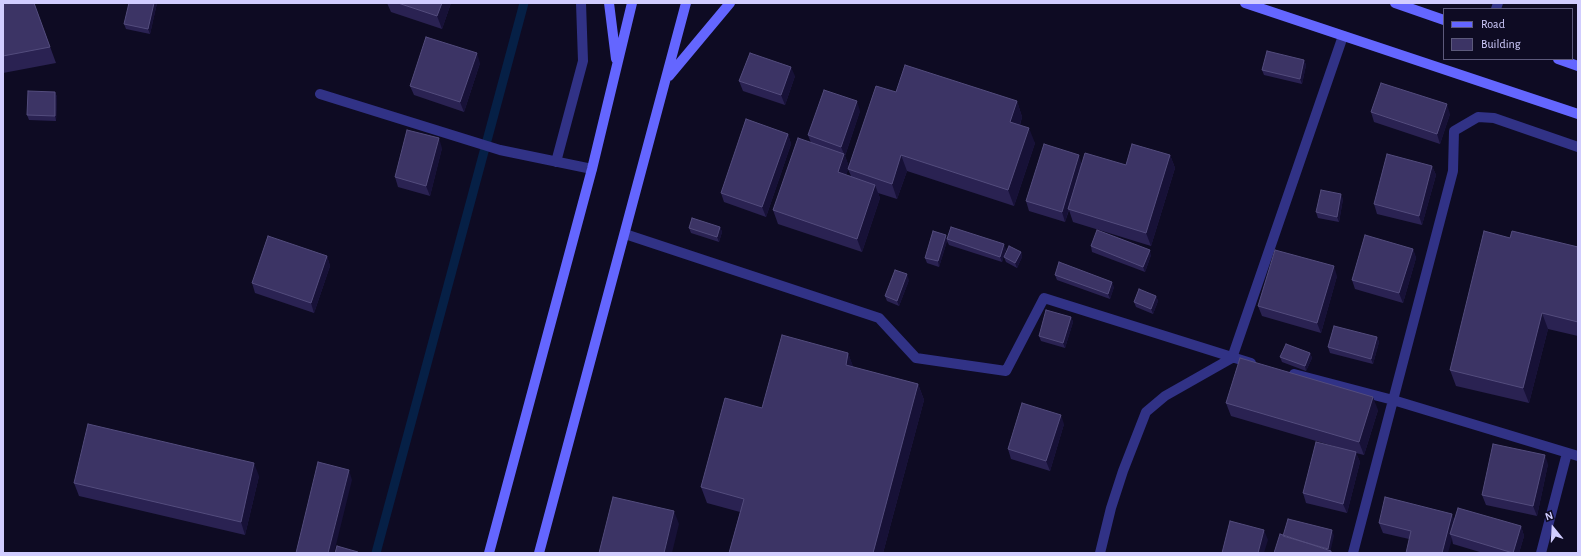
<!DOCTYPE html>
<html>
<head>
<meta charset="utf-8">
<style>
  body { margin:0 }
  #map { position:relative; width:1581px; height:556px; overflow:hidden; background:#0e0b23; font-family:"Alegreya Sans",sans-serif }
  canvas { display:block }
  .frame { position:absolute; inset:0; border:4px solid #d1cdff; pointer-events:none }
  .legend { position:absolute; left:1443px; top:8px; width:130px; height:52px; box-sizing:border-box; background:#0e0b23; border:1px solid #5c597b; margin:0; padding:5px 7px; list-style:none; font-size:12px; color:#d1cdff }
  .legend li { display:flex; align-items:center; gap:8px; height:20px }
  .legend b { width:20px; border:1px solid #5c597b }
  .north { position:absolute; left:1533px; top:508px; width:40px; height:40px; -webkit-text-stroke:3px #0e0b23; paint-order:stroke; rotate:342deg; font-size:11px; font-weight:700; line-height:16px; text-align:center; color:#d1cdff }
  .north::after { content:''; display:block; margin:auto; width:14px; height:18px; background:#d1cdff; clip-path:polygon(50% 0,100% 100%,50% 72%,0 100%) }
</style>
</head>
<body>
<div id="map">
<canvas width="1581" height="556"></canvas>
<div class="frame"></div>
<ul class="legend">
<li><b style="height:5px;background:#6466ff"></b>Road</li>
<li><b style="height:11px;background:#3c3465"></b>Building</li>
</ul>
<div class="north">N</div>
</div>
<script>
const ctx = document.querySelector('canvas').getContext('2d');
ctx.lineJoin = 'round';
function poly(rows) {
  const path = new Path2D();
  for (const r of rows) {
    path.moveTo(r[0], r[1]);
    for (let i = 2; i < r.length; i += 2) path.lineTo(r[i], r[i + 1]);
  }
  return path;
}
function strokePath(path, color, width, dash) {
  ctx.strokeStyle = color;
  ctx.lineWidth = width;
  ctx.lineCap = dash ? 'butt' : 'round';
  ctx.setLineDash(dash || []);
  ctx.stroke(path);
}
function paint(path, color) {
  ctx.fillStyle = color;
  ctx.fill(path, 'evenodd');
}
strokePath(poly([
  [376,553,524,3]
]), '#062046', 9);
strokePath(poly([
  [320,94,500,150,592,169],
  [556,162,583,61,581,3]
]), '#313286', 10);
strokePath(poly([
  [1496,9,1498,3],
  [625,234,879,318,916,358,1006,371,1044,298,1251,363],
  [1294,374,1393,400,1578,456],
  [1100,553,1111,508,1123,471,1146,412,1165,396,1232,358,1343,36],
  [1353,553,1453,171,1454,131,1478,117,1494,118,1578,147],
  [1541,553,1567,453]
]), '#313286', 10);
strokePath(poly([
  [609,3,616,59],
  [1245,3,1578,114],
  [1395,3,1444,20],
  [1558,59,1578,66],
  [669,76,730,3],
  [489,553,592,169,632,3],
  [539,553,686,3]
]), '#6466ff', 10);
paint(poly([
  [3,3,34,3,56,63,3,73],
  [157,3,150,34,126,29,124,24],
  [387,3,451,3,442,29,391,12],
  [1304,60,1306,65,1302,84,1264,75,1262,70],
  [480,63,464,112,414,95,410,86],
  [795,76,785,105,743,91,739,81],
  [55,92,57,97,56,121,29,120,27,115],
  [896,92,1017,101,1022,117,1020,125,1035,143,1014,206,907,171,897,199,878,193,880,198,862,252,778,224,773,210,811,143,808,135,860,111,845,156,849,167],
  [848,169,851,176,846,175],
  [1371,112,1450,114,1440,144,1374,122],
  [788,134,791,144,766,217,724,202,721,193],
  [442,148,430,196,398,187,395,177],
  [1170,155,1175,168,1151,246,1073,222,1069,210,1065,222,1029,211,1026,201,1082,164,1126,165],
  [1432,166,1436,175,1422,225,1377,214,1374,204],
  [1343,199,1339,222,1318,218,1316,212],
  [720,227,722,232,719,242,691,233,689,228],
  [947,238,1006,249,1002,262,949,245,947,241,939,267,927,263,925,258],
  [1510,238,1578,247,1578,336,1548,329,1529,403,1456,386,1450,370],
  [1091,246,1151,255,1145,272,1092,252],
  [1413,249,1416,258,1403,303,1355,289,1352,280],
  [1021,252,1022,257,1017,268,1006,262,1004,257],
  [327,256,330,266,314,313,255,293,252,283],
  [1055,275,1114,287,1110,299,1057,280],
  [1337,276,1321,333,1262,316,1258,306],
  [909,280,899,306,887,301,885,296],
  [1156,296,1158,301,1153,314,1136,307,1134,302],
  [1071,317,1073,322,1065,348,1041,341,1039,336],
  [1377,337,1379,342,1373,364,1330,353,1328,347],
  [848,353,853,367,918,384,924,400,883,553,729,553,740,512,707,503,701,487,762,408],
  [1310,353,1312,358,1306,371,1282,362,1280,357],
  [1226,403,1378,410,1364,455,1356,453,1360,462,1347,513,1306,503,1303,493,1340,448,1231,416],
  [1064,424,1050,471,1011,459,1008,449],
  [1548,464,1537,516,1486,505,1482,495],
  [259,476,245,535,79,496,74,483],
  [1454,520,1521,526,1524,536,1519,553,1483,553,1453,544,1452,539,1409,539,1383,533,1379,523]
]), '#2a2252');
paint(poly([
  [154,3,157,3,150,34,148,29],
  [442,3,451,3,442,29,437,16],
  [477,53,480,63,464,112,460,102],
  [1304,60,1306,65,1302,84,1300,79],
  [791,67,795,76,785,105,781,95],
  [55,92,57,97,56,121,55,116],
  [857,101,860,111,845,156,849,167,843,185,838,172,844,154,841,147],
  [1017,101,1022,117,1016,137,1010,122],
  [1447,104,1450,114,1440,144,1437,134],
  [1029,128,1035,143,1014,206,1008,190],
  [788,134,791,144,766,217,762,207],
  [439,138,442,148,430,196,426,186],
  [901,155,907,171,897,199,892,184],
  [1079,155,1082,165,1065,222,1062,212],
  [1170,155,1175,168,1151,246,1146,233],
  [1432,166,1436,175,1422,225,1419,216],
  [875,185,880,198,862,252,857,239],
  [1341,194,1343,199,1339,222,1337,217],
  [720,227,722,232,719,242,717,237],
  [946,235,947,241,939,267,938,261],
  [1004,244,1006,249,1002,262,1000,257],
  [1413,249,1416,258,1403,303,1399,293],
  [1150,250,1151,255,1145,272,1143,267],
  [1021,252,1022,257,1017,268,1015,263],
  [327,256,330,266,314,313,311,303],
  [1334,266,1337,276,1321,333,1317,323],
  [907,274,909,280,899,306,897,301],
  [1112,282,1114,287,1110,299,1108,294],
  [1156,296,1158,301,1153,314,1151,309],
  [1542,313,1548,329,1529,403,1523,388],
  [1071,317,1073,322,1065,348,1063,343],
  [1377,337,1379,342,1373,364,1371,359],
  [848,353,854,369,846,365],
  [1310,353,1312,358,1306,371,1305,366],
  [918,384,924,400,883,553,873,553],
  [1373,397,1378,410,1364,455,1359,442],
  [1061,415,1064,424,1050,471,1046,461],
  [1356,452,1360,462,1347,513,1343,504],
  [1545,455,1548,464,1537,516,1533,506],
  [254,463,259,476,245,535,241,522],
  [349,470,352,480,334,553,328,553],
  [674,511,679,524,672,553,664,553],
  [1452,514,1456,524,1450,534,1452,539,1448,553,1442,553],
  [1521,526,1524,536,1519,553,1513,553],
  [1264,530,1268,540,1264,553,1258,553],
  [1332,530,1334,536,1330,553,1328,549]
]), '#171137');
const building = poly([
  [3,3,34,3,50,47,3,56,3,3],
  [129,3,154,3,148,29,124,24,129,3],
  [398,3,442,3,437,16,398,3],
  [426,37,477,53,460,102,410,86,426,37],
  [1267,51,1304,60,1300,79,1262,70,1267,51],
  [750,53,791,67,781,95,739,81,750,53],
  [905,65,1017,101,1010,122,1029,128,1008,190,901,155,892,184,848,169,876,86,896,92,905,65],
  [1381,83,1447,104,1437,134,1371,112,1381,83],
  [824,90,857,101,841,147,808,135,824,90],
  [28,91,55,92,55,116,27,115,28,91],
  [746,119,788,134,762,207,721,193,746,119],
  [407,130,439,138,426,186,395,177,407,130],
  [798,138,844,154,838,172,875,185,857,239,773,210,798,138],
  [1044,144,1079,155,1062,212,1026,201,1044,144],
  [1132,144,1170,155,1146,233,1068,209,1085,153,1126,165,1132,144],
  [1387,154,1432,166,1419,216,1374,204,1387,154],
  [1321,190,1341,194,1337,217,1316,212,1321,190],
  [692,218,720,227,717,237,689,228,692,218],
  [951,227,1004,244,1000,257,947,239,951,227],
  [1097,230,1150,250,1143,267,1091,246,1097,230],
  [933,231,946,235,938,261,925,258,933,231],
  [1484,231,1510,238,1512,231,1578,247,1578,322,1542,313,1523,388,1450,370,1484,231],
  [1365,235,1413,249,1399,293,1352,280,1365,235],
  [268,236,327,256,311,303,252,283,268,236],
  [1009,246,1021,252,1015,263,1004,257,1009,246],
  [1275,250,1334,266,1317,323,1258,306,1275,250],
  [1059,262,1112,282,1108,294,1055,275,1059,262],
  [895,270,907,274,897,301,885,296,895,270],
  [1139,289,1156,296,1151,309,1134,302,1139,289],
  [1046,310,1071,317,1063,343,1039,336,1046,310],
  [1334,326,1377,337,1371,359,1328,347,1334,326],
  [782,335,848,353,846,365,918,384,873,553,729,553,744,499,701,487,725,398,762,408,782,335],
  [1286,344,1310,353,1305,366,1280,357,1286,344],
  [1240,358,1373,397,1359,442,1226,403,1240,358],
  [1022,403,1061,415,1046,461,1008,449,1022,403],
  [88,424,254,463,241,522,74,483,88,424],
  [1316,442,1356,452,1343,504,1303,493,1316,442],
  [1493,444,1545,455,1533,506,1482,495,1493,444],
  [318,462,349,470,328,553,296,553,318,462],
  [613,497,674,511,664,553,599,553,613,497],
  [1385,497,1452,514,1442,553,1406,553,1411,531,1379,523,1385,497],
  [1458,508,1521,526,1513,553,1450,534,1458,508],
  [1288,519,1332,530,1328,549,1283,536,1288,519],
  [1230,521,1264,530,1258,553,1222,553,1230,521],
  [1280,534,1331,551,1331,553,1274,553,1280,534],
  [337,546,358,552,358,553,335,553,337,546]
]);
paint(building, '#3c3465');
strokePath(building, '#534c7d', 1);
</script>
</body>
</html>
